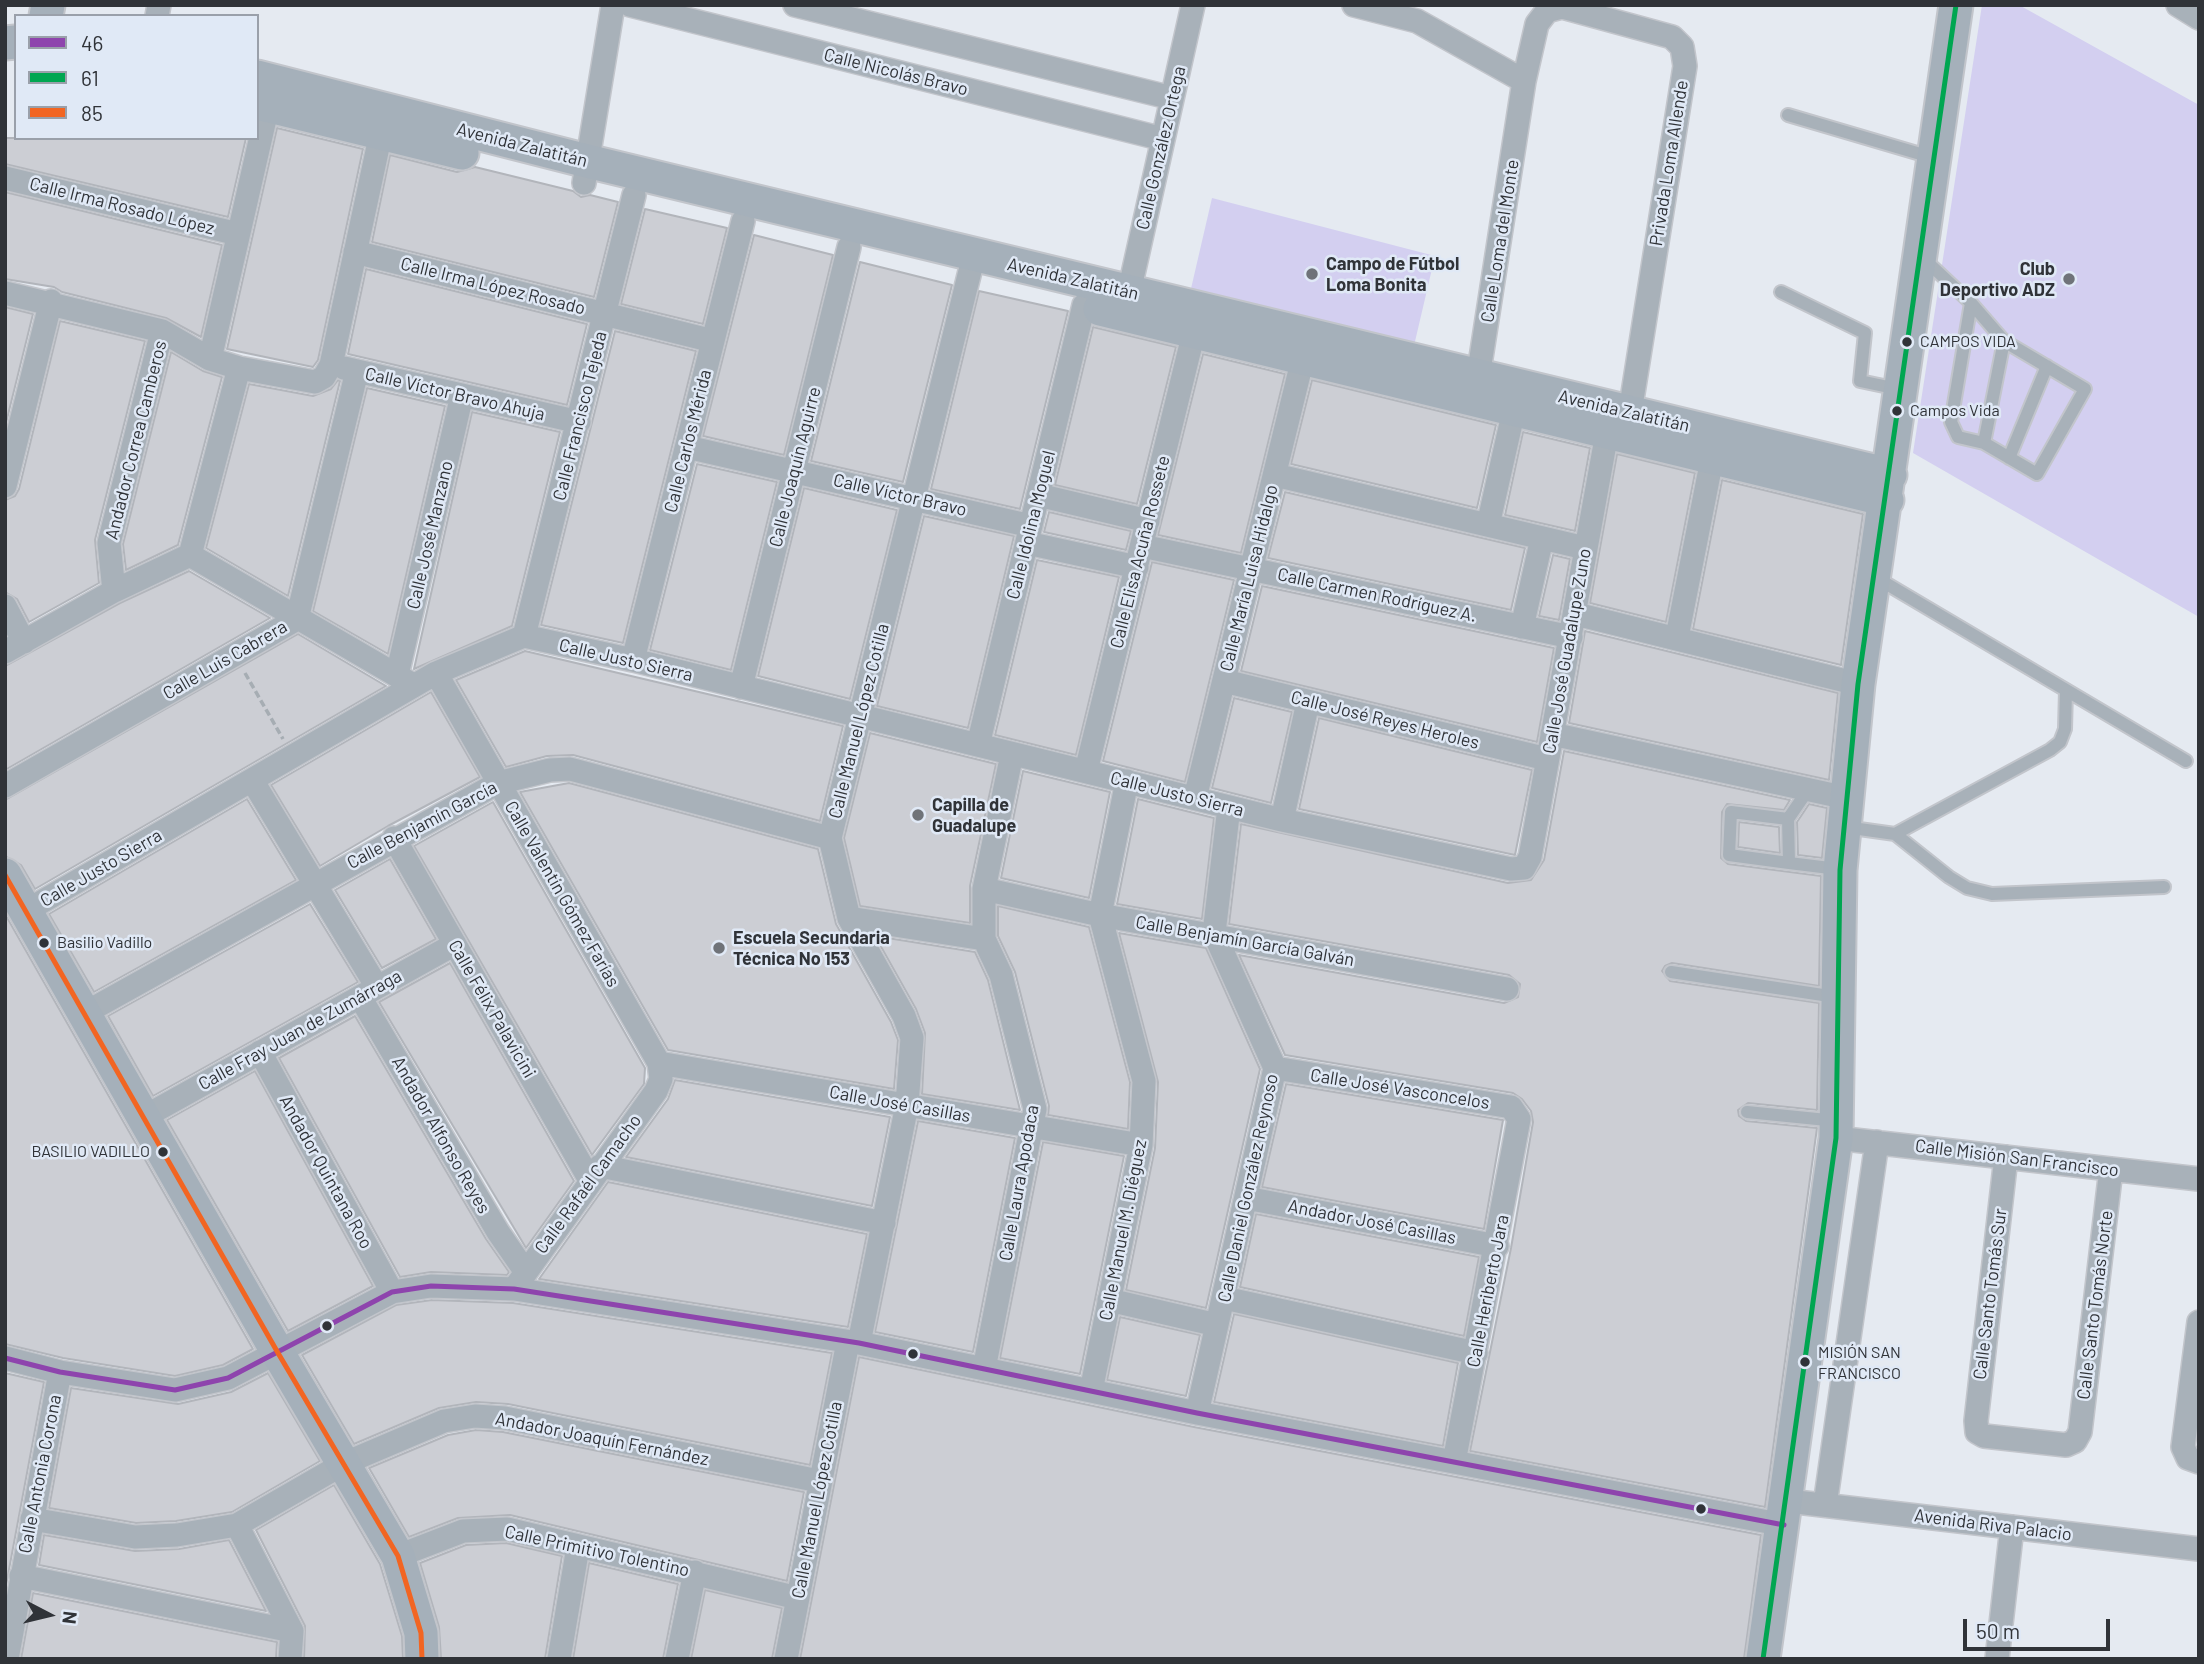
<!DOCTYPE html>
<html>
<head>
<meta charset="utf-8">
<style>
  body { margin:0 }
  #map { position:relative; width:2204px; height:1664px; overflow:hidden; background:#e5eaf1; font-family:Barlow,sans-serif }
  canvas { display:block }
  .frame { position:absolute; inset:0; border:7px solid #303338; pointer-events:none }
  .legend { position:absolute; left:14px; top:14px; width:245px; height:126px; box-sizing:border-box; background:#e0e9f6; border:2px solid #9aa0aa; margin:0; padding:9px 12px; list-style:none; font-size:21px; color:#303338 }
  .legend li { display:flex; align-items:center; gap:14px; height:35px }
  .legend b { width:35px; border:2px solid #9aa0aa }
  .north { position:absolute; left:14px; top:1580px; width:70px; height:70px; -webkit-text-stroke:5px #e0e9f6; paint-order:stroke; rotate:97deg; font-size:19px; font-weight:700; line-height:28px; text-align:center; color:#303338 }
  .north::after { content:''; display:block; margin:auto; width:24px; height:32px; background:#303338; clip-path:polygon(50% 0,100% 100%,50% 72%,0 100%) }
  .scale { position:absolute; left:1963px; top:1619px; width:147px; height:32px; box-sizing:border-box; border:4px solid #303338; border-top:0; padding-left:9px; font-size:21px; line-height:24px; white-space:nowrap; color:#303338; -webkit-text-stroke:5px #e0e9f6; paint-order:stroke }
</style>
</head>
<body>
<div id="map">
<canvas width="2204" height="1664"></canvas>
<div class="frame"></div>
<ul class="legend">
<li><b style="height:9px;background:#8e44ad"></b>46</li>
<li><b style="height:9px;background:#00a651"></b>61</li>
<li><b style="height:9px;background:#f26522"></b>85</li>
</ul>
<div class="north">N</div>
<div class="scale">50 m</div>
</div>
<script>
const ctx = document.querySelector('canvas').getContext('2d');
ctx.lineJoin = 'round';
function paint(path, color) {
  ctx.fillStyle = color;
  ctx.fill(path, 'evenodd');
}
function poly(rows) {
  const path = new Path2D();
  for (const r of rows) {
    path.moveTo(r[0], r[1]);
    for (let i = 2; i < r.length; i += 2) path.lineTo(r[i], r[i + 1]);
  }
  return path;
}
function strokePath(path, color, width, dash) {
  ctx.strokeStyle = color;
  ctx.lineWidth = width;
  ctx.lineCap = dash ? 'butt' : 'round';
  ctx.setLineDash(dash || []);
  ctx.stroke(path);
}
function label(font, color, halo, rows, align = 'center') {
  ctx.font = font + ' Barlow,sans-serif';
  ctx.lineWidth = 5;
  ctx.setLineDash([]);
  ctx.textBaseline = 'middle';
  ctx.strokeStyle = halo;
  ctx.fillStyle = color;
  for (const [text, x, y, turn = 0] of rows) {
    ctx.save();
    ctx.translate(x, y);
    ctx.rotate((+turn || 0) * Math.PI / 180);
    ctx.textAlign = isNaN(turn) ? turn : align;
    if (halo) ctx.strokeText(text, 0, 0);
    ctx.fillText(text, 0, 0);
    ctx.restore();
  }
}
paint(poly([
  [1982,5,2019,5,2199,105,2199,617,1913,453],
  [1212,198,1435,256,1413,350,1190,293]
]), '#d3cff0');
const building = poly([
  [277,128,363,149,318,360,313,367,227,349,277,128],
  [5,138,246,138,228,217,5,164,5,138],
  [390,155,457,172,475,167,573,191,581,197,590,195,618,202,594,297,372,242,390,155],
  [5,192,222,245,201,337,166,318,62,292,54,287,5,279,5,192],
  [645,209,727,228,703,324,621,304,645,209],
  [754,235,833,255,784,455,703,436,754,235],
  [860,262,952,285,903,482,811,461,860,262],
  [366,269,587,324,567,405,348,354,366,269],
  [979,291,1068,311,1020,509,931,489,979,291],
  [5,307,33,314,5,427,5,307],
  [60,321,145,341,95,540,99,583,29,622,17,599,5,592,5,500,15,496,19,489,60,321],
  [1093,327,1176,347,1137,504,1055,485,1093,327],
  [615,331,696,351,623,643,541,625,615,331],
  [171,352,203,371,222,377,178,545,126,570,123,544,171,352],
  [1203,354,1285,374,1241,553,1158,535,1203,354],
  [338,380,340,381,288,596,206,548,249,384,313,396,331,389,338,380],
  [1312,380,1496,425,1477,508,1291,464,1312,380],
  [367,388,445,406,388,654,313,611,367,388],
  [472,412,560,432,512,626,414,669,472,412],
  [1523,432,1590,448,1575,531,1505,515,1523,432],
  [1617,454,1695,473,1666,622,1590,603,1617,454],
  [697,464,777,482,731,670,650,650,697,464],
  [1722,480,1863,514,1841,665,1693,629,1722,480],
  [804,488,897,510,850,699,758,676,804,488],
  [1285,492,1525,548,1511,610,1268,558,1285,492],
  [1049,512,1131,531,1126,550,1044,532,1049,512],
  [924,516,1014,536,968,728,877,706,924,516],
  [1553,555,1570,559,1559,620,1539,616,1553,555],
  [1037,560,1119,577,1076,755,995,735,1037,560],
  [1152,562,1234,580,1185,782,1103,761,1152,562],
  [189,571,270,618,5,770,5,666,120,603,189,571],
  [1262,586,1554,648,1537,742,1241,671,1262,586],
  [1585,631,1838,693,1829,780,1569,723,1585,631],
  [298,634,386,686,35,889,21,865,5,856,5,800,298,634],
  [525,651,843,726,820,821,573,755,547,756,506,767,456,680,525,651],
  [431,692,480,777,388,826,320,866,271,785,431,692],
  [1234,698,1292,712,1271,803,1212,788,1234,698],
  [1319,718,1532,770,1515,855,1299,809,1319,718],
  [870,733,996,764,970,886,970,923,860,906,844,838,870,733],
  [1564,751,1790,800,1784,810,1727,804,1722,812,1721,858,1728,864,1821,876,1819,986,1672,963,1665,966,1662,971,1670,981,1819,1003,1817,1110,1748,1103,1738,1110,1739,1116,1746,1121,1817,1128,1765,1507,1470,1451,1511,1248,1533,1122,1531,1111,1522,1099,1513,1093,1285,1055,1239,955,1504,1003,1518,997,1520,984,1509,975,1229,924,1241,824,1508,883,1531,880,1544,860,1564,751],
  [1023,771,1110,792,1089,898,1001,878,1023,771],
  [569,783,818,849,836,924,891,1022,898,1040,894,1089,668,1050,520,792,569,783],
  [247,799,296,880,94,992,49,914,247,799],
  [1138,799,1214,818,1202,919,1117,904,1138,799],
  [493,802,645,1068,644,1084,592,1155,414,846,493,802],
  [1809,804,1827,808,1822,858,1798,855,1797,822,1809,804],
  [1739,822,1779,827,1780,853,1738,847,1739,822],
  [390,859,436,939,382,968,335,890,390,859],
  [310,904,358,982,153,1096,108,1016,310,904],
  [998,906,1089,927,1130,1082,1128,1129,1048,1115,1049,1106,1015,972,998,936,998,906],
  [5,914,253,1349,223,1365,175,1376,63,1358,5,1344,5,914],
  [1119,933,1206,948,1260,1069,1206,1308,1126,1290,1155,1148,1158,1082,1119,933],
  [875,936,975,952,988,980,1020,1110,922,1094,925,1033,916,1009,875,936],
  [450,963,574,1181,526,1248,379,1002,450,963],
  [355,1016,486,1239,509,1272,507,1275,431,1272,400,1277,279,1058,355,1016],
  [255,1071,373,1286,288,1331,167,1120,255,1071],
  [675,1080,890,1117,872,1206,626,1157,668,1099,675,1080],
  [1286,1084,1503,1120,1484,1229,1262,1187,1286,1084],
  [918,1121,1015,1138,973,1352,875,1332,918,1121],
  [1043,1142,1124,1156,1080,1374,1000,1358,1043,1142],
  [608,1182,867,1234,848,1327,539,1279,608,1182],
  [1256,1214,1479,1257,1464,1336,1240,1287,1256,1214],
  [432,1300,513,1303,832,1353,810,1465,508,1404,476,1402,439,1408,354,1444,302,1355,396,1305,432,1300],
  [1234,1314,1458,1363,1443,1446,1214,1402,1234,1314],
  [1120,1317,1200,1335,1186,1396,1107,1380,1120,1317],
  [859,1357,1194,1427,1761,1535,1744,1659,800,1659,859,1357],
  [5,1373,44,1382,5,1591,5,1373],
  [268,1373,320,1461,232,1512,176,1521,136,1523,49,1508,71,1388,178,1404,231,1392,268,1373],
  [476,1430,503,1432,804,1492,787,1581,510,1515,458,1518,409,1537,369,1468,448,1435,476,1430],
  [334,1485,380,1564,402,1636,403,1659,304,1659,305,1626,256,1530,334,1485],
  [44,1535,135,1551,179,1549,229,1540,266,1611,39,1565,44,1535],
  [506,1543,562,1556,545,1659,441,1659,439,1627,420,1563,466,1545,506,1543],
  [589,1563,678,1584,663,1659,573,1659,589,1563],
  [705,1590,782,1608,772,1659,691,1659,705,1590],
  [33,1593,277,1642,276,1659,21,1659,33,1593]
]);
paint(building, '#ccced4');
strokePath(building, '#b2b5bb', 2);
const lane = poly([
  [1788,115,1934,158],
  [1922,257,1971,303,2004,341,1984,443,2037,474,2085,389,2004,341],
  [1781,292,1865,333,1860,381,1898,389],
  [1971,303,1951,422,1958,437,1984,443],
  [2009,458,2047,366],
  [1875,577,2186,761],
  [1808,790,1788,819,1789,863,1838,869],
  [1788,819,1731,812,1729,855,1789,863],
  [1845,827,1895,834,1949,877,1967,888,1992,894,2164,887],
  [1895,834,2050,750,2060,742,2065,729,2066,690],
  [1671,972,1836,997],
  [1747,1112,1837,1121]
]);
const street = poly([
  [630,5,1163,139],
  [795,5,1172,98],
  [1354,5,1417,21,1524,81],
  [2178,5,2199,18],
  [157,16,159,5],
  [5,178,238,234],
  [584,183,613,5],
  [355,252,713,341],
  [1129,292,1193,5],
  [5,293,162,331,210,359,239,368,315,382,324,377,331,365,381,133],
  [210,359,268,106],
  [344,368,579,422],
  [1476,390,1524,81,1537,24,1547,11,1562,7,1672,37,1682,47,1685,66,1630,412],
  [687,447,1031,526],
  [1275,475,1585,548],
  [5,486,51,301],
  [1038,495,1148,521],
  [1488,525,1514,410],
  [1027,543,1137,567],
  [1142,546,1571,637],
  [190,555,408,682],
  [190,555,239,368],
  [114,591,109,543,162,331],
  [5,606,24,642],
  [1576,614,1858,684],
  [1522,627,1542,538],
  [524,636,634,195],
  [1677,637,1712,459],
  [5,652,114,591,190,555],
  [633,660,743,221],
  [436,673,659,1063,661,1079,656,1091,514,1289],
  [397,675,462,395],
  [1224,681,1547,759],
  [741,687,849,247],
  [1552,734,1847,798],
  [978,745,1084,305],
  [1086,771,1194,332],
  [252,780,377,987],
  [5,786,297,619,357,371],
  [1195,798,1303,358],
  [1282,820,1308,702],
  [394,838,590,1180],
  [984,889,1100,915,1507,989],
  [26,911,436,673,524,636,633,660,1282,820,1511,869,1524,868,1530,857,1607,433],
  [849,918,984,939],
  [360,997,498,1232,525,1271],
  [85,1013,498,783,550,770,570,769,830,838],
  [260,1052,392,1292],
  [659,1063,1141,1145],
  [1275,1068,1511,1107,1519,1119,1454,1462],
  [144,1117,455,944],
  [1836,1138,2199,1179],
  [2006,1157,1976,1421,1977,1432,1984,1436,2066,1445,2075,1441,2080,1432,2111,1169],
  [600,1166,884,1223],
  [1246,1198,1497,1246],
  [1224,1298,1476,1353],
  [1109,1300,1217,1325],
  [2199,1322,2183,1447,2188,1458,2199,1462],
  [859,1343,907,1105,912,1038,904,1016,849,918,830,838,974,255],
  [5,1358,60,1372,175,1390,228,1378,392,1292,431,1286,514,1289,859,1343,1197,1413,1784,1525],
  [984,1369,1035,1109,1001,975,984,939,984,889,1012,754],
  [1091,1391,1141,1145,1144,1081,1100,915,1127,781],
  [1197,1413,1275,1068,1214,933,1229,807],
  [1788,1501,2199,1549],
  [1825,1505,1877,1142],
  [32,1519,135,1537,177,1535,237,1525,343,1464,444,1421,475,1416,505,1418,819,1481],
  [237,1525,292,1631,290,1659],
  [398,1556,463,1531,507,1529,798,1598],
  [21,1576,292,1631],
  [7,1659,60,1372],
  [559,1659,578,1547],
  [677,1659,695,1572],
  [786,1659,848,1342],
  [1997,1659,2012,1527]
]);
const secondary = poly([
  [46,16,48,5],
  [5,43,16,42],
  [257,77,587,161,1890,475],
  [257,103,462,153],
  [1100,309,1887,500],
  [5,875,278,1353,398,1556,421,1633,422,1659],
  [1763,1659,1836,1138,1840,870,1858,684,1956,5]
]);
strokePath(lane, '#c2c5cb', 16);
strokePath(street, '#c2c5cb', 26);
strokePath(secondary, '#c2c5cb', 37);
strokePath(poly([
  [245,673,283,739]
]), '#a6adb3', 3.5, [7, 3.5]);
strokePath(lane, '#a8b1b9', 12);
strokePath(street, '#a8b1b9', 23);
strokePath(secondary, '#a5b0ba', 33);
strokePath(poly([
  [5,1358,60,1372,175,1390,228,1378,392,1292,431,1286,514,1289,859,1343,1197,1413,1784,1525]
]), '#8e44ad', 5);
strokePath(poly([
  [1763,1659,1836,1138,1840,870,1858,684,1956,5]
]), '#00a651', 5);
strokePath(poly([
  [5,875,278,1353,398,1556,421,1633,422,1659]
]), '#f26522', 5);
for (const [x, y, r, color] of [
  [1312,274,7,"#6f7379"],
  [2069,279,7,"#6f7379"],
  [1907,342,6,"#303338"],
  [1897,411,6,"#303338"],
  [918,815,7,"#6f7379"],
  [44,943,6,"#303338"],
  [719,948,7,"#6f7379"],
  [163,1152,6,"#303338"],
  [327,1326,6,"#303338"],
  [913,1354,6,"#303338"],
  [1805,1362,6,"#303338"],
  [1701,1509,6,"#303338"]
]) {
  const dot = new Path2D();
  dot.arc(x, y, r, 0, 2 * Math.PI);
  ctx.fillStyle = color;
  ctx.fill(dot);
  strokePath(dot, '#e0e9f6', 2.5);
}
label('16px', '#303338', '#e0e9f6', [
  ["CAMPOS VIDA",1920,342],
  ["Campos Vida",1910,411],
  ["Basilio Vadillo",57,943],
  ["BASILIO VADILLO",150,1152,"right"],
  ["MISIÓN SAN",1818,1353],
  ["FRANCISCO",1818,1374]
], 'left');
label('18px', '#303338', '#e0e9f6', [
  ["Calle Nicolás Bravo",896,72,14],
  ["Avenida Zalatitán",522,145,14],
  ["Calle González Ortega",1161,148,-77],
  ["Privada Loma Allende",1669,163,-81],
  ["Calle Irma Rosado López",122,206,14],
  ["Calle Loma del Monte",1500,241,-81],
  ["Avenida Zalatitán",1073,279,13],
  ["Calle Irma López Rosado",493,286,14],
  ["Calle Víctor Bravo Ahuja",455,394,13],
  ["Avenida Zalatitán",1624,411,13],
  ["Calle Francisco Tejeda",580,416,-76],
  ["Andador Correa Camberos",136,440,-76],
  ["Calle Carlos Mérida",688,441,-76],
  ["Calle Joaquín Aguirre",795,467,-76],
  ["Calle Víctor Bravo",900,495,13],
  ["Calle Idolina Moguel",1031,525,-76],
  ["Calle José Manzano",430,535,-77],
  ["Calle Elisa Acuña Rossete",1140,552,-76],
  ["Calle María Luisa Hidalgo",1249,578,-76],
  ["Calle Carmen Rodríguez A.",1377,595,12],
  ["Calle José Guadalupe Zuno",1567,651,-80],
  ["Calle Luis Cabrera",225,660,-30],
  ["Calle Justo Sierra",626,660,13],
  ["Calle José Reyes Heroles",1385,720,14],
  ["Calle Manuel López Cotilla",859,721,-76],
  ["Calle Justo Sierra",1177,794,14],
  ["Calle Benjamín García",422,825,-28],
  ["Calle Justo Sierra",101,868,-30],
  ["Calle Valentín Gómez Farías",562,894,60],
  ["Calle Benjamín García Galván",1245,941,10],
  ["Calle Félix Palavicini",492,1009,60],
  ["Calle Fray Juan de Zumárraga",300,1030,-29],
  ["Calle José Vasconcelos",1400,1089,9],
  ["Calle José Casillas",900,1104,10],
  ["Andador Alfonso Reyes",441,1135,60],
  ["Calle Misión San Francisco",2017,1158,7],
  ["Andador Quintana Roo",326,1172,61],
  ["Calle Laura Apodaca",1019,1183,-80],
  ["Calle Rafaél Camacho",588,1184,-54],
  ["Calle Daniel González Reynoso",1248,1188,-78],
  ["Andador José Casillas",1372,1222,11],
  ["Calle Manuel M. Diéguez",1123,1230,-79],
  ["Calle Heriberto Jara",1488,1291,-79],
  ["Calle Santo Tomás Sur",1990,1294,-83],
  ["Calle Santo Tomás Norte",2095,1305,-83],
  ["Andador Joaquín Fernández",602,1439,11],
  ["Calle Antonia Corona",40,1474,-79],
  ["Calle Manuel López Cotilla",817,1500,-79],
  ["Avenida Riva Palacio",1993,1525,7],
  ["Calle Primitivo Tolentino",597,1551,12]
]);
label('bold 18px', '#303338', '#e0e9f6', [
  ["Campo de Fútbol",1326,264],
  ["Loma Bonita",1326,285],
  ["Club",2055,269,"right"],
  ["Deportivo ADZ",2055,290,"right"],
  ["Capilla de",932,805],
  ["Guadalupe",932,826],
  ["Escuela Secundaria",733,938],
  ["Técnica No 153",733,959]
], 'left');
</script>
</body>
</html>
